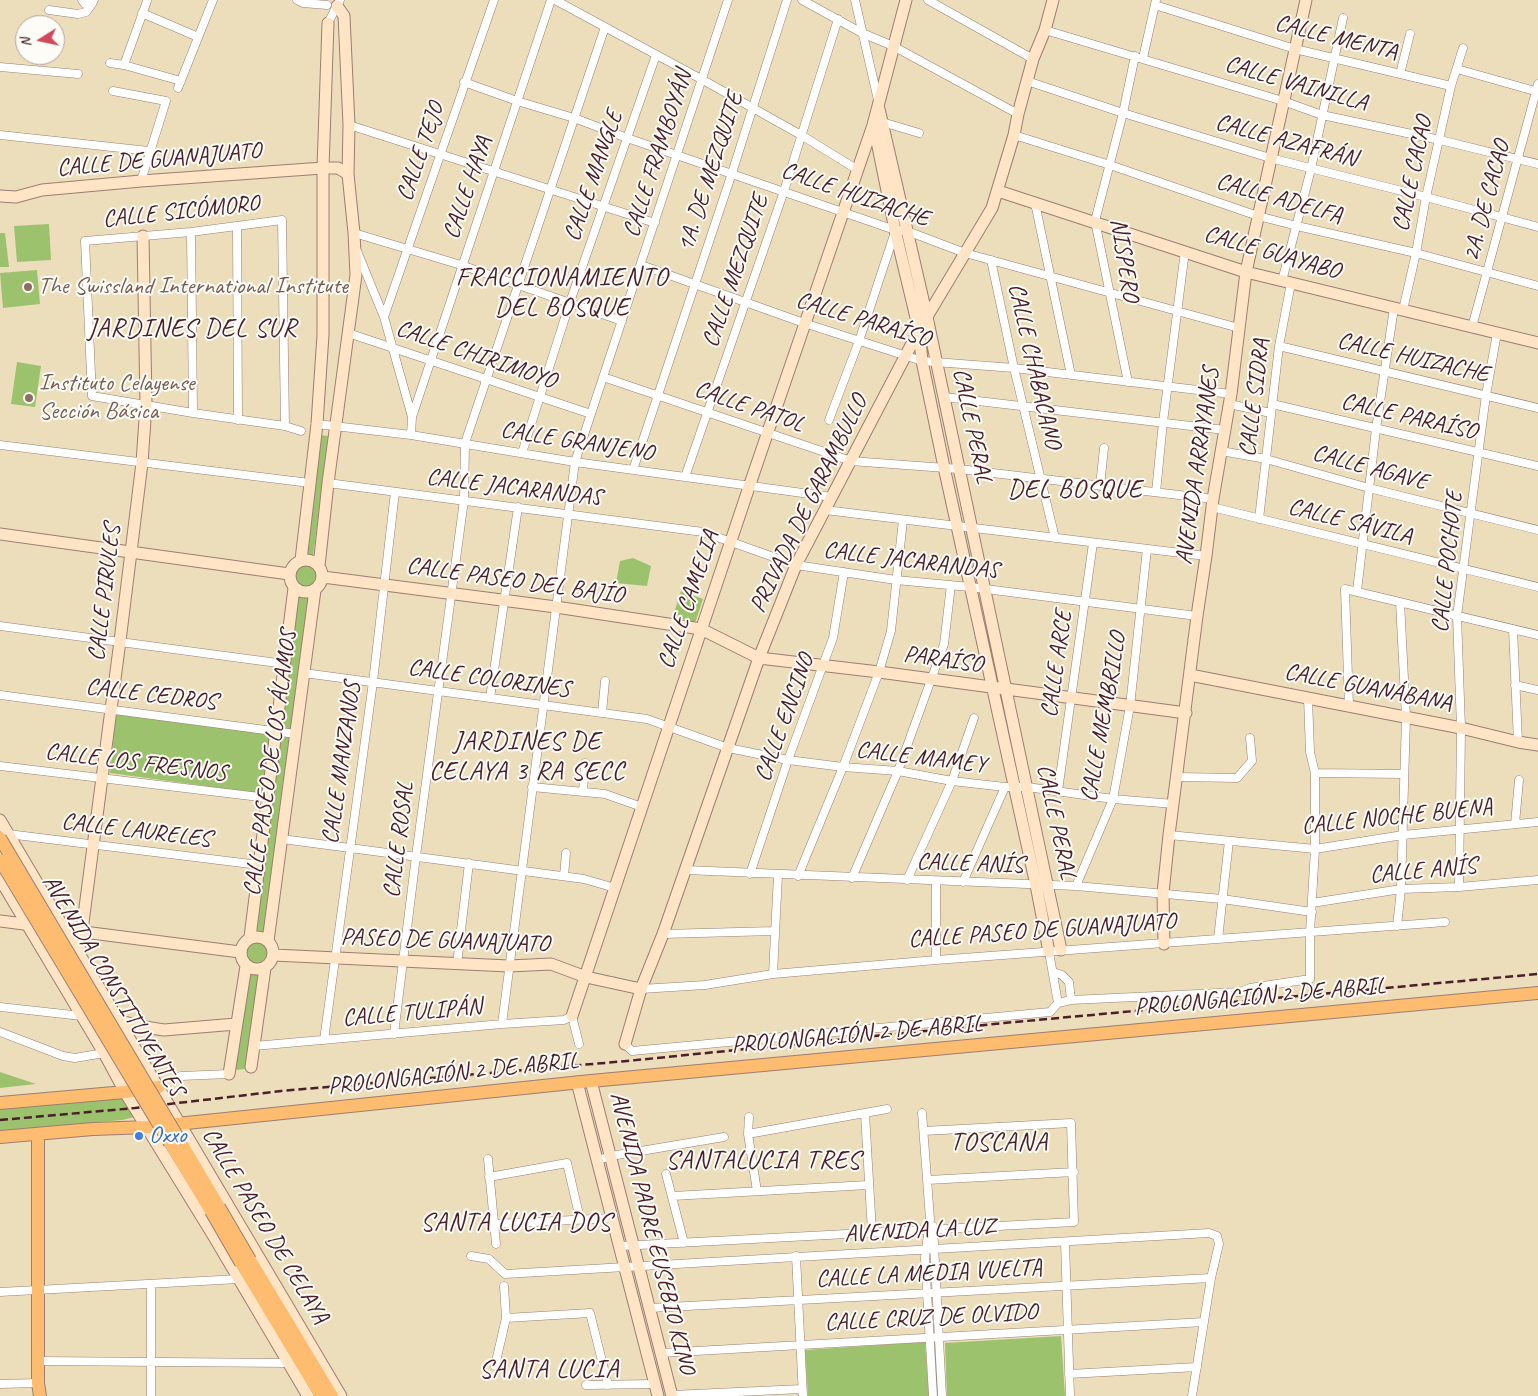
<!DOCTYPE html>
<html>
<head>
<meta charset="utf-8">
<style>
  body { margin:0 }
  #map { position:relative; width:1538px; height:1396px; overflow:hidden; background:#ecdebb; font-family:Caveat,sans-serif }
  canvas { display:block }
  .north { position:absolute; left:15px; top:15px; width:50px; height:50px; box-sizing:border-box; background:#fdfcf7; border:1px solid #b5a4a5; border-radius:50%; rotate:260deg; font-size:14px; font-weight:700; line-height:20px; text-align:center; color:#4a1f2b }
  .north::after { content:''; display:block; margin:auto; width:18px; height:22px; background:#d1495b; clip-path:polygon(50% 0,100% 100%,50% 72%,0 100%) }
</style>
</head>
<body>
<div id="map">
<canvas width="1538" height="1396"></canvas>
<div class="north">N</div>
</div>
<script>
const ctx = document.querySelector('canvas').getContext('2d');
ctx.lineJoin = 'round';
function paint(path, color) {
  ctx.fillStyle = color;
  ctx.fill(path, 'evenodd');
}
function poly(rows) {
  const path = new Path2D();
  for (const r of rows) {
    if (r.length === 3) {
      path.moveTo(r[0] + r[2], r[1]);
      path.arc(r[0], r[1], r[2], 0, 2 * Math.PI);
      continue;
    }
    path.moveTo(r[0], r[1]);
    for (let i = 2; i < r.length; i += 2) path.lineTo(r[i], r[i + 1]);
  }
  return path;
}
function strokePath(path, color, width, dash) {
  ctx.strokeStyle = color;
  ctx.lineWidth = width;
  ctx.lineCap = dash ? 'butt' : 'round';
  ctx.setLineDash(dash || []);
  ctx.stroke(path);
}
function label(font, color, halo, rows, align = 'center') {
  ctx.font = font + ' Caveat,sans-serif';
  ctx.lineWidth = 4;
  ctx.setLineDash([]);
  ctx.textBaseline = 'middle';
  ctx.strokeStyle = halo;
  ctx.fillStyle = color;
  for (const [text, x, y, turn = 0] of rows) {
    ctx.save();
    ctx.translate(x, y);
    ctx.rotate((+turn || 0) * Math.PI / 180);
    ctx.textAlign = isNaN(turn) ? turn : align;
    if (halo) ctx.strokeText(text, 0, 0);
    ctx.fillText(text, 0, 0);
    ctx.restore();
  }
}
paint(poly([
  [49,224,51,260,17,262,14,226],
  [0,233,5,233,9,267,0,267],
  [37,270,40,304,3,308,0,273],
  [17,362,41,366,35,407,11,404],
  [320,435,328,436,313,557,304,556],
  [633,558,651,566,647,586,616,583,620,561],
  [306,577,12],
  [681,591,703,599,695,623,673,616],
  [296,596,308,598,265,936,259,933,254,934],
  [116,713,271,734,264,794,110,773],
  [257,953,12],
  [249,974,259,975,245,1069,234,1070],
  [0,1072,36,1084,0,1088],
  [120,1095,135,1117,122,1120,0,1131,0,1106],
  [1061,1336,1065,1396,947,1396,945,1343],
  [925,1342,929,1396,808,1396,805,1350]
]), '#9cc26d');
const street = poly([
  [82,0,85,4,92,4,94,0],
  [297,0,303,3,327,5],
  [555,0,703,80,801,135,858,170],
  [802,0,862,33,893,46,1018,114],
  [855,0,878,100],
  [928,0,1033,59],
  [1155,5,1295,49,1451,86],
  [49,10,78,14,86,12,92,4],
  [142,13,198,37],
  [328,23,340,0],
  [1045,30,1283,101,1322,115,1440,140,1538,164],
  [1143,58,1156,0],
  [110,63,124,65,181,81],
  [124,65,147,1],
  [0,67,78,74],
  [1457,69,1538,92],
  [1400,74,1410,34],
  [1027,81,1123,113,1270,158,1426,197,1538,227],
  [464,82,517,101,574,118,627,138,895,230,907,231,965,253,1239,328],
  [178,88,213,0],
  [113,91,166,101,141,181],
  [882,122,919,133],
  [349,125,655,223],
  [0,135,149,151],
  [1014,135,1110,165,1258,216,1297,226,1416,253,1538,286],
  [1035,203,1071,375],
  [237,226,238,420],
  [191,232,193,413],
  [354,233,461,265,622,321],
  [357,251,384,317,412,417,411,435],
  [991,260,1014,368,1055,538],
  [641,265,804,323,922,361,1014,368,1231,394],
  [1282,281,1311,169,1343,18],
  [1403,310,1416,253,1426,197,1451,86,1463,48],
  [384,317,494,0],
  [1472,327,1538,84],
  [348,333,591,414],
  [1279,346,1538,408],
  [603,377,851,461,959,469,1213,499],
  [1128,382,1095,221,1123,113,1135,56],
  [944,397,1225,430],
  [1229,404,1271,413],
  [1272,404,1538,466],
  [412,417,551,0],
  [829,420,859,341,895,232],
  [317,424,411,435,575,462,832,497],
  [285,426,282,220,191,232,85,241,92,396,193,413,285,426,301,431],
  [0,445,310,483],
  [1221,451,1266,459,1369,488,1538,530],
  [522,453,570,302,656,55],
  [633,470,732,173,787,0],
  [685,477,784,191,838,19],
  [328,483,703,532,796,565,896,580,970,587,1197,616],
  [1100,486,1104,448],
  [1156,492,1163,422,1185,251],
  [1212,507,1538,587],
  [825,510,1206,556],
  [1259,519,1279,346,1291,283],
  [1357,591,1376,429,1394,308],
  [0,626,285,664],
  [1513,629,1518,742],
  [304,673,647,719,728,748,788,760,843,767,898,771,952,781,1005,787,1027,787,1113,799,1174,804],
  [1515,685,1538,690],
  [0,695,296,734],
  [490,698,518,507],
  [1349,706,1345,589,1538,635],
  [602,713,605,681],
  [0,766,268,798],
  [1315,773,1404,774],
  [1177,777,1237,778,1252,761,1250,738],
  [532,787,605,794,642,807],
  [1058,791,1093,543],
  [583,792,585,763],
  [1515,824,1519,780],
  [8,834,259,865],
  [1169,835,1315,849,1403,835,1538,822],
  [282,839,584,879,615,888],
  [685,870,1076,886,1222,899,1312,912],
  [750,874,788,760,833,638,844,572],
  [564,876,566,853],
  [798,876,843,767,879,672,891,631,903,520],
  [852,878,898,771,944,644,951,585],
  [907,880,952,781,974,718],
  [963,882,1005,787],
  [1076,886,1113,799,1130,706,1147,549],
  [1459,887,1461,728,1457,616,1486,395,1497,333],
  [1312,903,1401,889,1459,887,1538,880],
  [1397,926,1401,889,1406,717,1400,602],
  [663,934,774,931],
  [1218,939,1229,841],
  [1049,952,1058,1003],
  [936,960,936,881],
  [457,964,469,863],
  [1053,972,1062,975,1069,982,1071,1000],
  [773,974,778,875],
  [641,989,705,985,773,974,936,960,1445,922],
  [0,1007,82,1016],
  [502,1024,575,462,728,0],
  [0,1032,63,1056,75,1058,104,1053],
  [394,1034,416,856,464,500,465,443,605,27],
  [324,1040,373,682,395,492],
  [625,1044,632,1051,1050,1012,1058,1003,1071,1000,1241,992,1250,988,1310,979,1310,932,1315,849,1315,773,1310,752,1308,698],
  [254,1046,502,1024,564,1020,572,1016,579,1044],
  [181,1076,229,1074],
  [922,1113,930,1219,925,1258,933,1396],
  [865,1114,872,1232],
  [749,1117,748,1134,757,1191],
  [748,1134,887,1109],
  [488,1159,496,1244],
  [598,1160,611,1156,724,1137],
  [666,1174,684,1243],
  [489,1177,567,1163,580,1219],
  [928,1180,1074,1172],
  [673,1196,868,1185],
  [494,1224,613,1218],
  [933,1226,942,1396],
  [1065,1242,1070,1396],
  [620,1246,1074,1222,1071,1123,924,1131],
  [471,1256,489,1259,505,1274,1209,1233,1217,1236,1219,1244,1211,1278,1192,1396],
  [796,1256,803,1396],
  [151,1284,151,1396],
  [0,1292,239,1279],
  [650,1308,1211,1278],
  [506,1318,590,1313,608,1385],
  [661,1353,1204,1322],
  [38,1361,289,1363],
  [495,1366,506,1318,504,1286],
  [1069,1374,1197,1367],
  [0,1384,38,1383],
  [586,1385,655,1384],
  [672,1395,802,1389]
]);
const secondary = poly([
  [337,6,344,16,349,125,348,174],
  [879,109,927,317,1061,950],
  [874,127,895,230,919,330,922,361,944,467,1036,885,1049,952],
  [998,191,1246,272,1538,343],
  [0,196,16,197,42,190,141,181,323,168,338,168,348,174,354,233,356,275,328,483,319,566],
  [0,534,289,574],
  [306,576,16],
  [301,560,317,424,323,335,323,168,328,23],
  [323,577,556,607,701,629,759,658,879,672,1186,713],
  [1190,675,1461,728,1518,742,1538,745],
  [0,820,341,1396],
  [0,879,104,1053,125,1092,213,1235,308,1396],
  [0,921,32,925],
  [76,931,240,952],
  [257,953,16],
  [250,937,294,588],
  [268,941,315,590],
  [1164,944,1163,893,1169,835,1197,616,1206,556,1213,499,1231,394,1246,272,1306,0],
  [79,953,120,641,142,463,146,405,143,236],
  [273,955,509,966,551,964,586,977,641,989],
  [572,1016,749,487,873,125,906,0],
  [120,1021,145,1027,164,1030,236,1024],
  [625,1044,641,989,663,934,759,658,796,565,919,330,992,208,1014,135,1018,114,1033,59,1045,30,1053,0],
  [251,1067,265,968],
  [229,1074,246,966],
  [591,1081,672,1396],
  [577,1082,658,1396]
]);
const primary = poly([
  [0,1103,125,1092,159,1087],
  [38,1134,38,1383,40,1396],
  [0,1137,93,1129,148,1127,591,1081,1538,993],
  [180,1141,219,1207],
  [170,1143,211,1211],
  [250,1260,332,1396],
  [241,1263,321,1396]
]);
strokePath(street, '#9b7e73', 9);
strokePath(secondary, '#9b7e73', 13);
strokePath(primary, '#9b7e73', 14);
strokePath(street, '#fff', 8);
strokePath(secondary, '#ffe4c6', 11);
strokePath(primary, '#febc70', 12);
strokePath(poly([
  [0,1120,135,1108,281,1091,627,1061,1004,1023,1538,974]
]), '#4a1f2b', 2.5, [8, 4]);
const primaryBridge = poly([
  [0,838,180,1141],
  [0,860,170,1143],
  [219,1207,250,1260],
  [211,1211,241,1263]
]);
strokePath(primaryBridge, '#9b7e73', 14, []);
strokePath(primaryBridge, '#febc70', 12);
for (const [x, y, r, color] of [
  [28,287,5,"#8d6e63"],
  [29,398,5,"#8d6e63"],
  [139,1136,5,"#3f7fe0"]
]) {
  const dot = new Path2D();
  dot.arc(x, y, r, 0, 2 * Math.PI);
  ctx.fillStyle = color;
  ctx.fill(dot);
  strokePath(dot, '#fdfcf7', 2);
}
label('24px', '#4a1f2b', '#fdfcf7', [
  ["CALLE MENTA",1336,38,14],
  ["CALLE VAINILLA",1296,84,16],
  ["CALLE AZAFRÁN",1286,141,15],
  ["CALLE TEJO",421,152,-71],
  ["CALLE FRAMBOYÁN",658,154,-72],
  ["CALLE DE GUANAJUATO",159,160,-5],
  ["1A. DE MEZQUITE",711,172,-72],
  ["CALLE CACAO",1413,174,-78],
  ["CALLE MANGLE",594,176,-71],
  ["CALLE HAYA",468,188,-71],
  ["CALLE HUIZACHE",855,195,19],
  ["CALLE ADELFA",1279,199,16],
  ["2A. DE CACAO",1487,201,-75],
  ["CALLE SICÓMORO",181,212,-6],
  ["CALLE GUAYABO",1272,253,16],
  ["NISPERO",1124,260,81],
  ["CALLE MEZQUITE",736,271,-71],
  ["CALLE PARAÍSO",863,320,17],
  ["CALLE CHIRIMOYO",476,355,19],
  ["CALLE HUIZACHE",1413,358,13],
  ["CALLE CHABACANO",1034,366,77],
  ["CALLE SIDRA",1255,398,-83],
  ["CALLE PATOL",749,407,19],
  ["CALLE PARAÍSO",1409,417,13],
  ["CALLE PERAL",972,426,78],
  ["CALLE GRANJENO",577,442,9],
  ["AVENIDA ARRAYANES",1198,466,-82],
  ["CALLE AGAVE",1370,468,15],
  ["CALLE JACARANDAS",514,488,7],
  ["PRIVADA DE GARAMBULLO",809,504,-64],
  ["CALLE SÁVILA",1350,522,14],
  ["CALLE JACARANDAS",911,561,7],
  ["CALLE POCHOTE",1448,562,-84],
  ["CALLE PASEO DEL BAJÍO",515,581,8],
  ["CALLE PIRULES",105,593,-83],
  ["CALLE CAMELIA",689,600,-71],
  ["PARAÍSO",943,660,8],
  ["CALLE ARCE",1057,664,-82],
  ["CALLE COLORINES",489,679,8],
  ["CALLE GUANÁBANA",1368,688,11],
  ["CALLE CEDROS",151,695,7],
  ["CALLE MEMBRILLO",1104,717,-80],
  ["CALLE ENCINO",785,718,-70],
  ["CALLE MAMEY",921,758,7],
  ["CALLE LOS FRESNOS",136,763,7],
  ["CALLE PASEO DE LOS ÁLAMOS",271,763,-82],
  ["CALLE MANZANOS",342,763,-82],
  ["CALLE NOCHE BUENA",1397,817,-6],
  ["CALLE PERAL",1056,822,78],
  ["CALLE LAURELES",136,831,7],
  ["CALLE ROSAL",399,840,-83],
  ["CALLE ANÍS",970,864,2],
  ["CALLE ANÍS",1423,871,-5],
  ["CALLE PASEO DE GUANAJUATO",1042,931,-4],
  ["PASEO DE GUANAJUATO",445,941,2],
  ["AVENIDA CONSTITUYENTES",113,986,59],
  ["PROLONGACIÓN 2 DE ABRIL",1260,997,-5],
  ["CALLE TULIPÁN",412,1013,-5],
  ["PROLONGACIÓN 2 DE ABRIL",857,1035,-5],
  ["PROLONGACIÓN 2 DE ABRIL",453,1074,-6],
  ["CALLE PASEO DE CELAYA",265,1226,59],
  ["AVENIDA LA LUZ",920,1231,-3],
  ["AVENIDA PADRE EUSEBIO KINO",652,1233,76],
  ["CALLE LA MEDIA VUELTA",929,1274,-3],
  ["CALLE CRUZ DE OLVIDO",931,1318,-3]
]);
label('24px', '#785e54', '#fdfcf7', [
  ["The Swissland International Institute",38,287],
  ["Instituto Celayense",39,384],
  ["Sección Básica",39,412]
], 'left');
label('24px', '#366cbe', '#fdfcf7', [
  ["Oxxo",149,1136]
], 'left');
ctx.letterSpacing = '1px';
label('26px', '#4a1f2b', '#fdfcf7', [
  ["FRACCIONAMIENTO",562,278],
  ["DEL BOSQUE",562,308],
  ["JARDINES DEL SUR",192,329],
  ["DEL BOSQUE",1075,490],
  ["JARDINES DE",527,742],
  ["CELAYA 3 RA SECC",527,772],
  ["TOSCANA",999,1143],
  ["SANTALUCIA TRES",763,1161],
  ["SANTA LUCIA DOS",516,1223],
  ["SANTA LUCIA",549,1370]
]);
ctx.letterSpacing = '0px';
</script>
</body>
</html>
